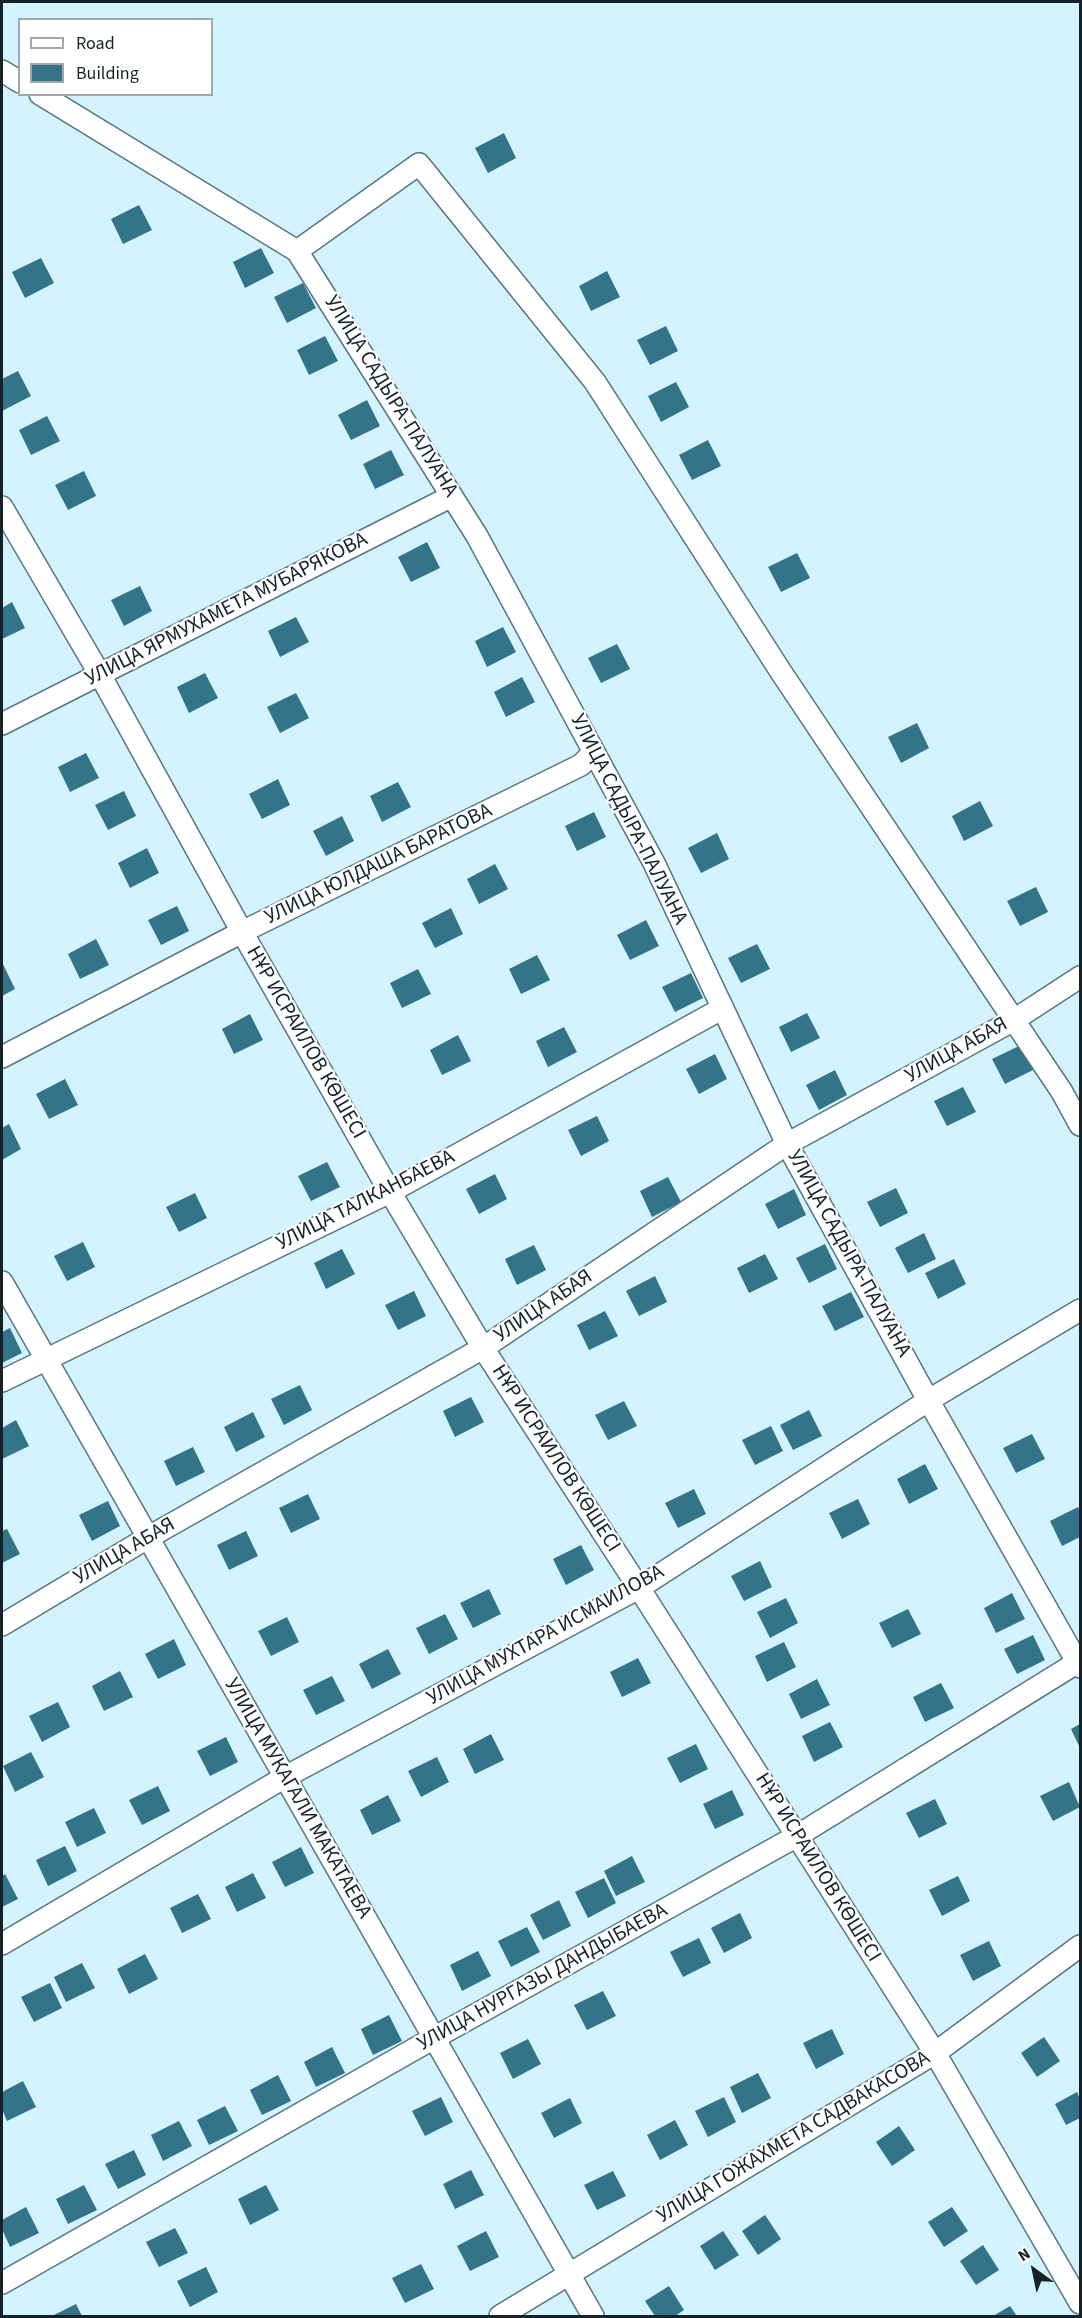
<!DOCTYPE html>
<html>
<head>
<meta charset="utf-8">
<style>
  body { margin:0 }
  #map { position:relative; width:1082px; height:2318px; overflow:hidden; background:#d2f3ff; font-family:"Source Sans 3",sans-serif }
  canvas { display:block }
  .frame { position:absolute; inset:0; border:3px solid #162227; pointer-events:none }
  .legend { position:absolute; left:18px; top:18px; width:195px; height:78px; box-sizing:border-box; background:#fff; border:2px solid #a2a7a9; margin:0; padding:8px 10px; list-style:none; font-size:18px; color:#162227 }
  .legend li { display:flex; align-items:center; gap:12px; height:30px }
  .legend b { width:30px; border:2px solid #a2a7a9 }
  .north { position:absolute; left:1004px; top:2240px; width:60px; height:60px; -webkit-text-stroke:4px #fff; paint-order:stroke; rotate:327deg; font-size:16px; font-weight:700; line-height:24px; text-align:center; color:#162227 }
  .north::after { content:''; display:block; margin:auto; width:21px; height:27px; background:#162227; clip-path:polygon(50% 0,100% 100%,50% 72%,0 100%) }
</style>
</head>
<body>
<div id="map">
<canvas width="1082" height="2318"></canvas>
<div class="frame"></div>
<ul class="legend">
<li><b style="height:8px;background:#fff"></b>Road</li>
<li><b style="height:16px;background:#337488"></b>Building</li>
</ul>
<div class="north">N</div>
</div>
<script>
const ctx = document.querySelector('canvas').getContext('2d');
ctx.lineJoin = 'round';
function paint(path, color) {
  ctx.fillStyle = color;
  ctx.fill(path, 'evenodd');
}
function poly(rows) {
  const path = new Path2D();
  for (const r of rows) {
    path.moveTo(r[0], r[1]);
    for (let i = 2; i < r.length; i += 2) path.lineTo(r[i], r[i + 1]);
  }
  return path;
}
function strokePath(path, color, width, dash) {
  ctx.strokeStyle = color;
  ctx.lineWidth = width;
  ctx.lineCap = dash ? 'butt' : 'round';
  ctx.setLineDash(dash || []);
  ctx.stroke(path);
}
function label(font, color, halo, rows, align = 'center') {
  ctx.font = font + ' "Source Sans 3",sans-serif';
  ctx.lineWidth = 4.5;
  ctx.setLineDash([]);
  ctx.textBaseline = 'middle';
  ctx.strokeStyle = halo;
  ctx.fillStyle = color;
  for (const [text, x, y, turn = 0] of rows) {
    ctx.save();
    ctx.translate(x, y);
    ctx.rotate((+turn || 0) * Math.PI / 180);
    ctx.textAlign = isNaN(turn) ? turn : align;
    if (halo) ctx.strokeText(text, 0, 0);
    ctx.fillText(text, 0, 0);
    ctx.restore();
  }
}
paint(poly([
  [504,133,516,158,488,173,475,148],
  [139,205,152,230,123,244,111,219],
  [261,248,274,273,245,288,233,262],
  [41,258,54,283,25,298,12,272],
  [607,271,620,297,591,311,579,286],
  [303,283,316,308,287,323,274,297],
  [666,326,678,351,650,365,637,340],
  [325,336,338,361,309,375,297,350],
  [18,371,31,396,2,411,2,379],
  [676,382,689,407,661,422,648,396],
  [367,400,380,426,351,440,338,415],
  [47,416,60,441,31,455,19,430],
  [708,440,721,466,692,480,679,455],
  [391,450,404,475,375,489,363,464],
  [84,471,96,496,68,510,55,485],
  [427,542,440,568,411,582,398,557],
  [797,553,810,578,781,592,768,567],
  [140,586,152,611,124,626,111,600],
  [12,602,25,628,2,639,2,608],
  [296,617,309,642,280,657,268,631],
  [503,627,516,652,487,667,475,641],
  [617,644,630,669,601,683,588,658],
  [205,673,218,698,189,713,177,687],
  [522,677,535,702,506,717,494,692],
  [296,693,309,718,280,733,267,707],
  [917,723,929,748,901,763,888,737],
  [86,753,99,778,70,792,58,767],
  [278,779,290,805,262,819,249,794],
  [398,782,411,807,382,822,370,796],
  [124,791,136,816,108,830,95,805],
  [980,801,993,826,964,841,952,816],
  [594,812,606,837,577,851,565,826],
  [342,816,354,841,326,856,313,831],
  [717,833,729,859,701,873,688,848],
  [147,848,159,873,130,888,118,863],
  [495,864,508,889,479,904,467,879],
  [1036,887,1048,912,1020,926,1007,901],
  [177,906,189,931,161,945,148,920],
  [451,908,463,934,435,948,422,923],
  [646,920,659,946,630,960,617,935],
  [96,939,109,965,80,979,68,954],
  [757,944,770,969,741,983,728,958],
  [537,955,550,980,521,994,509,969],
  [2,962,15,989,2,996],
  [418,969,431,994,402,1008,390,983],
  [691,973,703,998,675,1012,662,987],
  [807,1013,820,1038,791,1052,779,1027],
  [250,1014,263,1040,234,1054,222,1029],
  [564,1027,577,1052,548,1067,536,1041],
  [458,1035,471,1061,442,1075,430,1050],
  [1021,1045,1033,1070,1005,1084,992,1059],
  [715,1054,727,1079,699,1094,686,1069],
  [835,1070,847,1095,819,1110,806,1085],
  [65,1079,78,1105,49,1119,36,1094],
  [963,1087,976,1112,947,1126,934,1101],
  [597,1116,609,1141,581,1156,568,1130],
  [9,1124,21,1149,2,1160,2,1128],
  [327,1162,340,1187,311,1201,298,1176],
  [495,1174,507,1199,479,1214,466,1189],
  [668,1177,681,1202,652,1217,640,1191],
  [896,1188,908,1213,880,1227,867,1202],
  [794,1189,806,1215,778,1229,765,1204],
  [195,1193,207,1218,179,1232,166,1207],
  [924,1233,936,1259,908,1273,895,1248],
  [83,1242,95,1267,67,1281,54,1256],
  [825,1244,837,1269,809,1283,796,1258],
  [534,1245,546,1270,517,1285,505,1259],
  [342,1249,355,1274,326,1289,314,1263],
  [765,1254,778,1279,749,1293,737,1268],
  [954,1259,966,1284,938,1299,925,1273],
  [655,1276,667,1302,639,1316,626,1291],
  [414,1291,426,1316,398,1330,385,1305],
  [851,1292,864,1317,835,1331,822,1306],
  [605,1311,618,1336,589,1350,577,1325],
  [10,1328,22,1353,2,1363,2,1332],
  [300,1385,312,1410,284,1425,271,1399],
  [471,1397,484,1422,455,1437,443,1411],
  [624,1401,637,1426,608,1440,595,1415],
  [809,1410,822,1436,793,1450,780,1425],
  [253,1412,265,1437,236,1452,224,1427],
  [16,1420,29,1446,2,1459,2,1428],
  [771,1426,783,1451,755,1465,742,1440],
  [1032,1434,1045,1459,1016,1473,1003,1448],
  [193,1447,205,1472,176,1486,164,1461],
  [925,1464,938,1489,909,1504,897,1479],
  [694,1489,706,1514,678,1528,665,1503],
  [308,1494,320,1519,291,1533,279,1508],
  [858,1499,870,1524,842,1539,829,1513],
  [108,1501,120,1526,92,1541,79,1515],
  [1078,1507,1080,1511,1080,1537,1062,1546,1050,1521],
  [7,1529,20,1554,2,1563,2,1531],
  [246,1531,258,1556,229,1570,217,1545],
  [581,1545,594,1570,566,1585,553,1559],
  [760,1561,772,1587,744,1601,731,1576],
  [489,1589,501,1614,473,1628,460,1603],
  [1012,1593,1025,1619,996,1633,984,1608],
  [786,1598,798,1623,770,1638,757,1612],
  [908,1609,921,1634,892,1648,879,1623],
  [445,1614,458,1639,429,1654,416,1628],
  [287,1617,299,1642,271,1656,258,1631],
  [1033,1635,1045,1660,1017,1674,1004,1649],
  [174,1639,186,1665,158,1679,145,1654],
  [784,1642,796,1667,767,1682,755,1656],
  [388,1649,401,1674,372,1689,359,1664],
  [638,1658,651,1683,622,1697,610,1672],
  [120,1671,133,1697,104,1711,92,1686],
  [332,1676,345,1701,316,1715,303,1690],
  [817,1679,830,1705,801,1719,789,1694],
  [941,1683,954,1708,925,1722,913,1697],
  [58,1702,70,1727,42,1742,29,1716],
  [830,1722,843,1747,814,1762,802,1736],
  [1080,1724,1080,1748,1071,1729],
  [491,1734,504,1760,475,1774,463,1749],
  [226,1737,238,1762,210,1776,197,1751],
  [696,1744,708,1769,680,1783,667,1758],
  [31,1752,44,1777,15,1792,3,1766],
  [437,1757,449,1782,421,1797,408,1771],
  [1069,1782,1080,1807,1053,1821,1040,1796],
  [158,1786,170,1811,142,1825,129,1800],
  [732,1790,744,1815,715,1829,703,1804],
  [388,1795,401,1821,372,1835,360,1810],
  [935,1799,947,1824,919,1838,906,1813],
  [94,1808,106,1833,77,1847,65,1822],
  [65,1846,77,1871,48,1886,36,1860],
  [301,1847,314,1873,285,1887,272,1862],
  [632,1856,645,1882,616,1896,604,1871],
  [253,1873,266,1898,237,1912,225,1887],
  [5,1874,18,1899,2,1907,2,1876],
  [958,1876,970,1901,942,1916,929,1890],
  [604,1878,616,1903,588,1918,575,1892],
  [198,1894,211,1919,182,1933,170,1908],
  [559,1900,571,1926,543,1940,530,1915],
  [740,1913,752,1938,724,1953,711,1928],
  [527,1927,540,1952,511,1967,498,1941],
  [699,1938,711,1963,683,1977,670,1952],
  [989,1941,1001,1966,973,1981,960,1955],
  [478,1951,491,1976,462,1991,450,1965],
  [145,1954,158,1979,129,1994,117,1969],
  [82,1963,95,1988,66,2002,54,1977],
  [50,1983,62,2008,34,2022,21,1997],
  [603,1991,616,2016,587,2030,574,2005],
  [389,2015,402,2041,373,2055,361,2029],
  [832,2029,844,2054,816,2069,803,2043],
  [1044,2037,1060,2061,1037,2077,1021,2053],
  [528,2039,541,2064,513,2079,500,2053],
  [332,2047,345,2073,316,2087,304,2062],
  [758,2073,771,2098,742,2113,730,2087],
  [278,2075,291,2101,262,2115,250,2090],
  [23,2081,36,2107,7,2121,2,2109,2,2092],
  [1077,2092,1080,2099,1080,2118,1066,2125,1055,2104],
  [441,2097,453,2122,425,2136,412,2111],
  [724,2097,736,2122,708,2137,695,2111],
  [570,2098,582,2123,554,2138,541,2113],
  [225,2106,238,2131,209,2145,197,2120],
  [675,2120,688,2145,660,2160,647,2135],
  [179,2121,192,2146,163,2161,151,2135],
  [899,2126,915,2150,892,2166,876,2142],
  [134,2150,146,2175,118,2189,105,2164],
  [471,2170,484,2195,455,2209,443,2184],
  [613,2171,626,2196,597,2210,584,2185],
  [84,2185,97,2210,68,2224,56,2199],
  [266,2185,279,2210,250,2225,238,2199],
  [26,2207,39,2233,10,2247,2,2229,2,2220],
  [952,2207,968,2231,944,2247,928,2222],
  [765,2215,781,2239,758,2255,742,2231],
  [175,2228,188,2253,159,2267,146,2242],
  [486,2231,499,2257,470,2271,457,2246],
  [723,2231,739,2255,715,2270,700,2246],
  [983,2245,999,2270,976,2285,960,2261],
  [421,2264,434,2289,405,2303,392,2278],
  [206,2267,218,2292,190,2307,177,2281],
  [669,2286,684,2310,675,2316,655,2316,645,2301],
  [76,2304,82,2316,52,2316],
  [1010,2306,1017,2316,993,2316]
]), '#337488');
const minor = poly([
  [2,71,20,82],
  [40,94,297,251,477,536,654,863,787,1144,922,1389,1080,1667],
  [297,251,419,164,595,382,781,672,1062,1092,1080,1125],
  [2,507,99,673,242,932,390,1192,483,1348,639,1588,935,2053,1080,2303],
  [2,724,452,496],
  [2,1057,242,932,581,765,594,752],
  [2,1282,593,2316],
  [2,1381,390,1192,723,1008],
  [2,1625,149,1537,483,1348,787,1144,1014,1020,1080,977],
  [2,1944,285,1777,639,1588,929,1400,1080,1310],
  [2,2283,434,2038,797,1836,1078,1662],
  [500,2316,935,2053,1080,1946]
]);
strokePath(minor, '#587680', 24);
strokePath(minor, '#fff', 21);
label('21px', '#162227', '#fff', [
  ["УЛИЦА САДЫРА-ПАЛУАНА",390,397,58],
  ["УЛИЦА ЯРМУХАМЕТА МУБАРЯКОВА",227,610,-27],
  ["УЛИЦА САДЫРА-ПАЛУАНА",628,820,63],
  ["УЛИЦА ЮЛДАША БАРАТОВА",379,865,-26],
  ["НҰР ИСРАИЛОВ КӨШЕСІ",305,1043,60],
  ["УЛИЦА АБАЯ",957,1051,-29],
  ["УЛИЦА ТАЛКАНБАЕВА",366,1201,-27],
  ["УЛИЦА САДЫРА-ПАЛУАНА",848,1254,61],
  ["УЛИЦА АБАЯ",544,1307,-34],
  ["НҰР ИСРАИЛОВ КӨШЕСІ",555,1459,57],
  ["УЛИЦА АБАЯ",125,1552,-30],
  ["УЛИЦА МУХТАРА ИСМАИЛОВА",546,1636,-29],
  ["УЛИЦА МУКАГАЛИ МАКАТАЕВА",297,1799,60],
  ["НҰР ИСРАИЛОВ КӨШЕСІ",817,1868,58],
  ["УЛИЦА НУРГАЗЫ ДАНДЫБАЕВА",543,1978,-29],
  ["УЛИЦА ГОЖАХМЕТА САДВАКАСОВА",794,2138,-31]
]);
</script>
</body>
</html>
